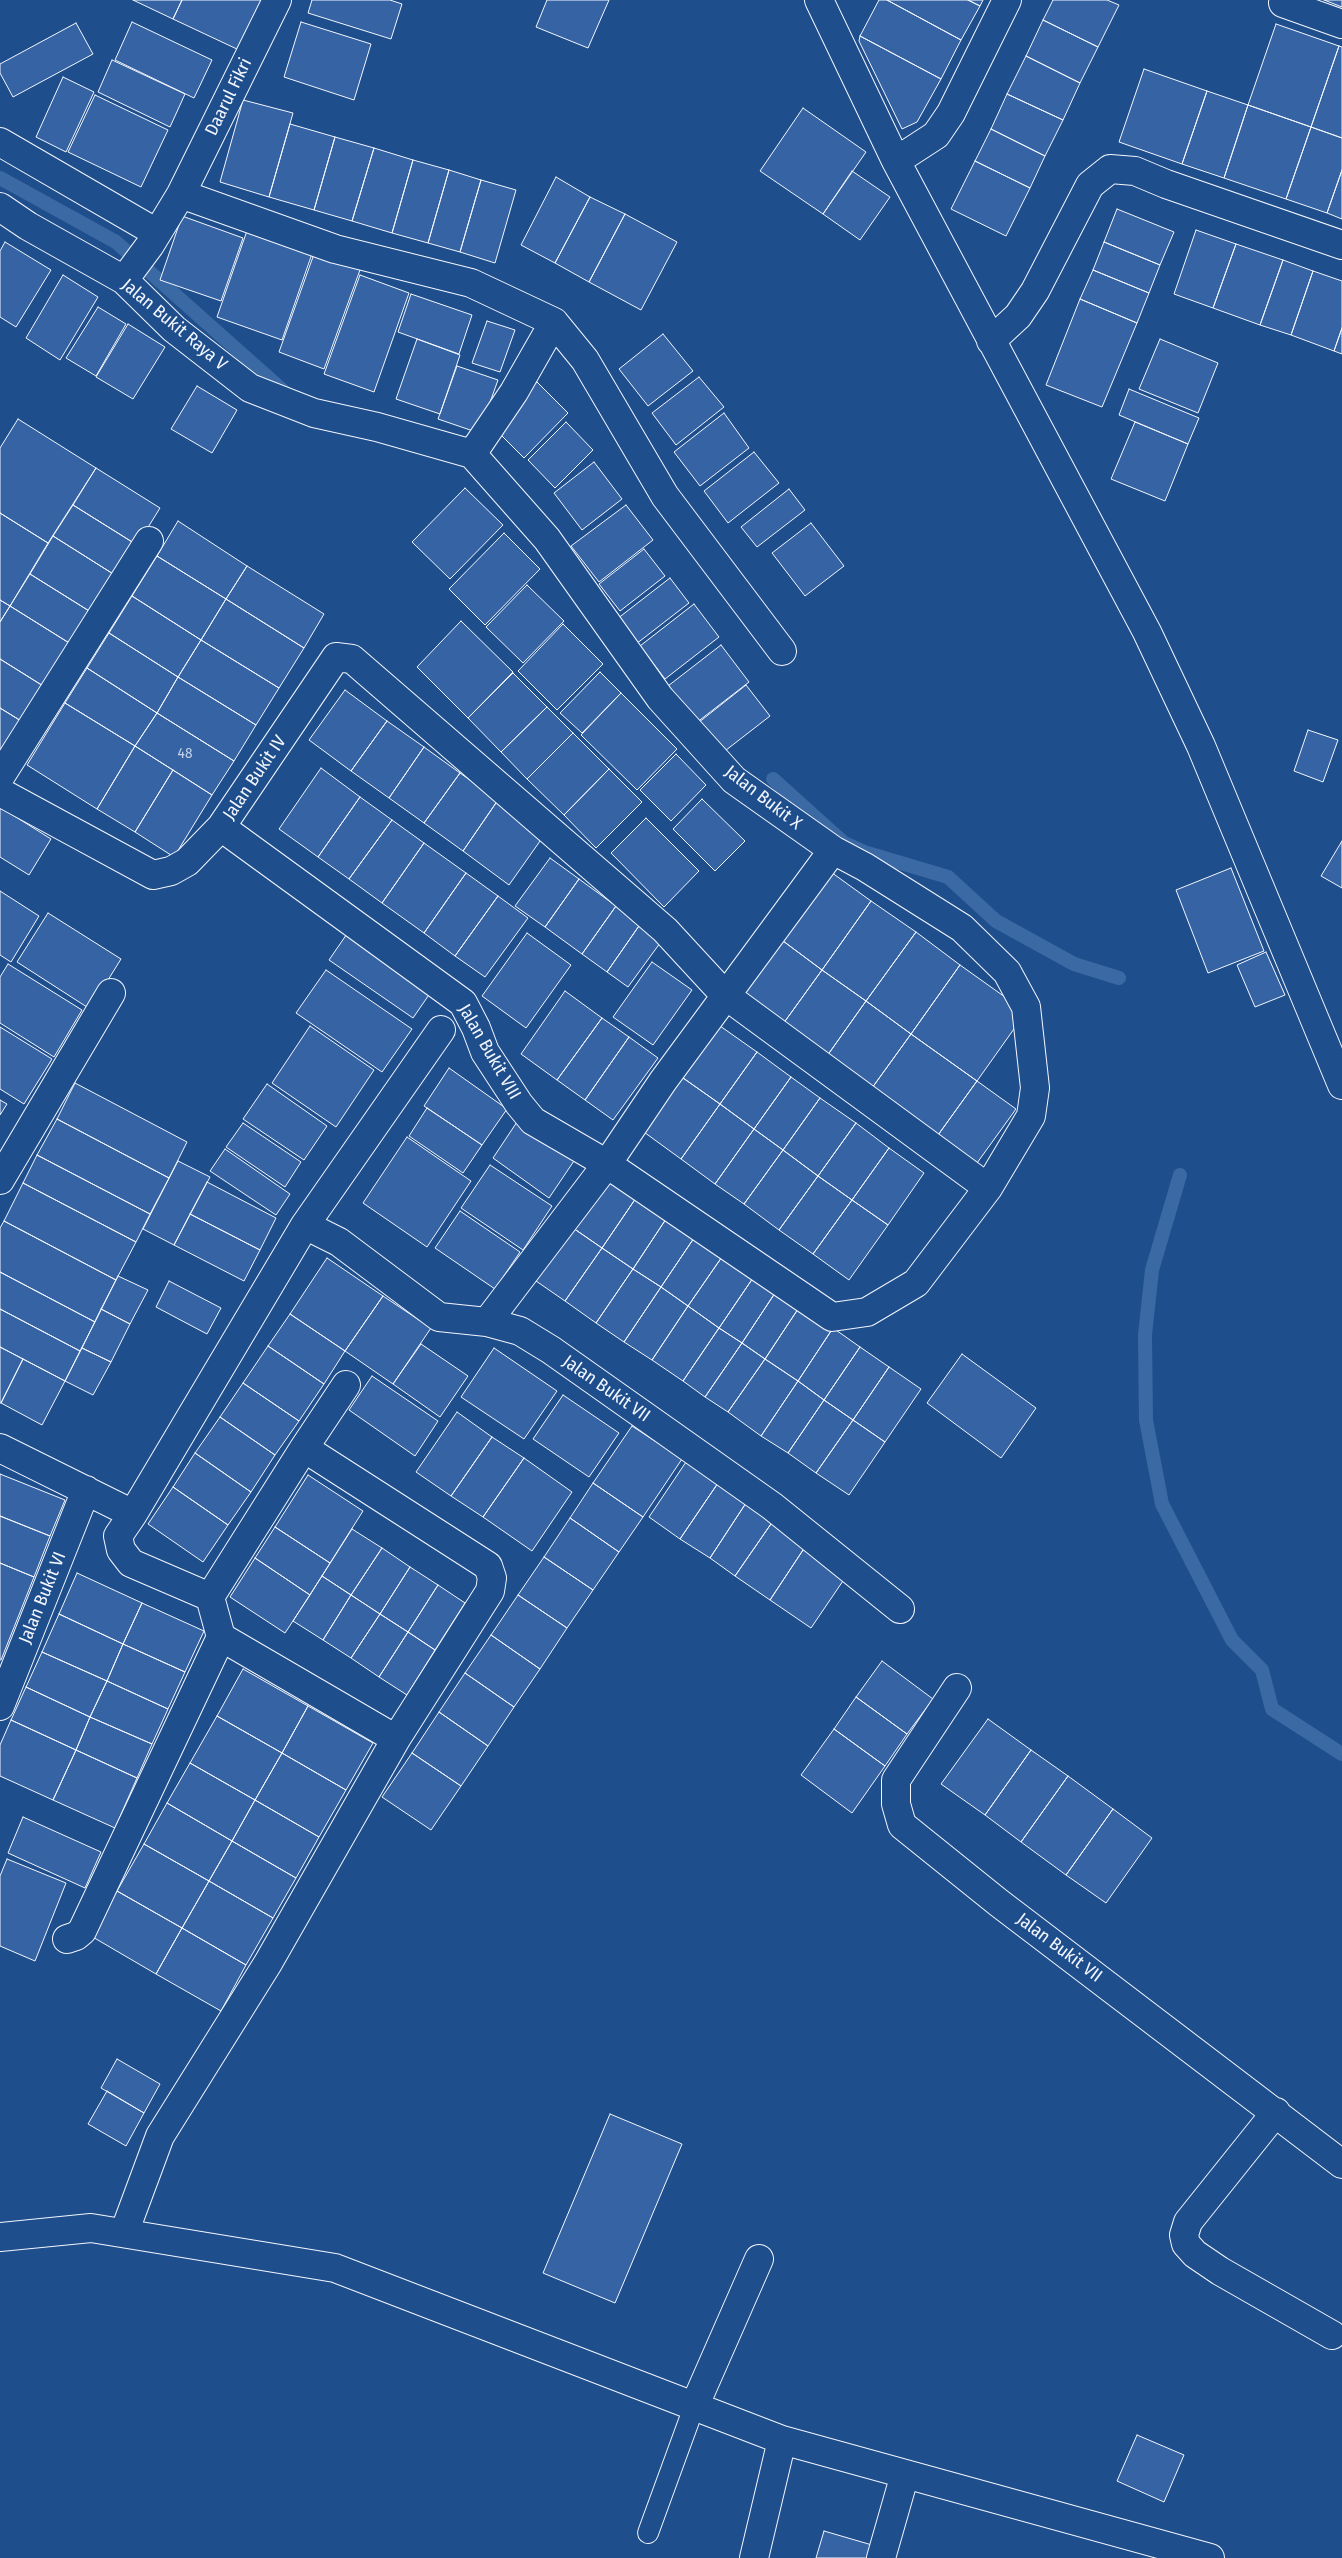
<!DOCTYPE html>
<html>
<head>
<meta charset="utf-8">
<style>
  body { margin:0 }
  canvas { display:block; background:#1f4e8c }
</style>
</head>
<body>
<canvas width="1342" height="2558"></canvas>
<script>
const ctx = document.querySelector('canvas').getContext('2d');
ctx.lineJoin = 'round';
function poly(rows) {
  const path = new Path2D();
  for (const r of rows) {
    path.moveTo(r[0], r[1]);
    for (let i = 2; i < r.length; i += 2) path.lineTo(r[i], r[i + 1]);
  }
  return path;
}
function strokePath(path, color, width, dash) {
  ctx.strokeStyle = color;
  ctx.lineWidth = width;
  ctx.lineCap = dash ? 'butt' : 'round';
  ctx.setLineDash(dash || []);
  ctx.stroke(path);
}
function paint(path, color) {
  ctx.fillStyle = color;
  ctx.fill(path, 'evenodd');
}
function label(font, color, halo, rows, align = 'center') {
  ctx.font = font + ' "Fira Sans Condensed",sans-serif';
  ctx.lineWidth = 4;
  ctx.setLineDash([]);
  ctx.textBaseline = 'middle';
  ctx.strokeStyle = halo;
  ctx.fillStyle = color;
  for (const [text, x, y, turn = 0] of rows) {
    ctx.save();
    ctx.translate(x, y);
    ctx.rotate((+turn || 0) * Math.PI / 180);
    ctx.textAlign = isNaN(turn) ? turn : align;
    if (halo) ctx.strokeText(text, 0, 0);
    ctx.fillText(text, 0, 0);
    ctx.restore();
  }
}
strokePath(poly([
  [0,178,116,242,289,396],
  [773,779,844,843,864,852,948,877,996,921,1074,964,1119,978],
  [1180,1175,1152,1270,1145,1335,1146,1420,1162,1504,1232,1640,1262,1670,1272,1709,1342,1754]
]), '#3b69a3', 14);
const building = poly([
  [133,0,182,0,173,19,133,0],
  [182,0,264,0,239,50,173,19,182,0],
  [312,0,390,0,402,4,391,39,308,13,312,0],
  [547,0,609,0,588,48,536,27,547,0],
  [879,0,887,0,961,40,941,79,860,36,879,0],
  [887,0,968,0,980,6,961,40,887,0],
  [968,0,983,0,980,6,968,0],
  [1053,0,1107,0,1119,5,1098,47,1043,20,1053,0],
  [1324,0,1342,0,1342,7,1324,0],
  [1043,20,1098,47,1080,83,1026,56,1043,20],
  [132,22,212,60,194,98,115,60,132,22],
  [301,22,371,44,354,100,284,77,301,22],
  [76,23,93,54,13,97,0,73,0,64,76,23],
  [1276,24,1339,46,1311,127,1248,105,1276,24],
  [860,36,941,79,917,122,902,129,859,41,860,36],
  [1339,46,1342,47,1342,138,1311,127,1339,46],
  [1026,56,1080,83,1063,120,1007,94,1026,56],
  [112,60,185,94,170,127,98,92,112,60],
  [1144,69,1207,91,1182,164,1119,142,1144,69],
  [63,77,94,92,66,152,36,137,63,77],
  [1207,91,1248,105,1224,178,1182,164,1207,91],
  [1007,94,1063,120,1045,156,991,129,1007,94],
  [95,95,168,130,141,187,68,152,95,95],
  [243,100,293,113,269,197,220,182,243,100],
  [1248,105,1311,127,1286,199,1224,178,1248,105],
  [803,108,866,152,823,214,760,171,803,108],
  [290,124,335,137,314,210,269,197,290,124],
  [1311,127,1342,138,1342,170,1327,213,1286,199,1311,127],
  [991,129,1045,156,1030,188,975,161,991,129],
  [335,137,374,148,352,221,314,210,335,137],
  [374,148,413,160,392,233,352,221,374,148],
  [413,160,449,170,428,243,392,233,413,160],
  [975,161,1030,188,1006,236,951,209,975,161],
  [449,170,481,180,460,252,428,243,449,170],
  [1342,170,1342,219,1327,213,1342,170],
  [852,171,890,197,860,240,823,214,852,171],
  [556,177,590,197,555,263,521,245,556,177],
  [481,180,516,190,495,263,460,252,481,180],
  [590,197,625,214,589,282,555,263,590,197],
  [1117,209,1174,232,1160,265,1104,242,1117,209],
  [625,214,677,242,641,310,589,282,625,214],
  [182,216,243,238,221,301,160,280,182,216],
  [249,225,314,248,282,340,217,317,249,225],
  [1196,230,1236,244,1213,308,1174,294,1196,230],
  [5,242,51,270,16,327,0,317,0,251,5,242],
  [1104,242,1160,265,1149,293,1093,270,1104,242],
  [1236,244,1283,260,1260,325,1213,308,1236,244],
  [314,254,360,270,324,369,279,352,314,254],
  [1283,260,1313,271,1291,335,1260,325,1283,260],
  [1093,270,1149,293,1137,323,1080,299,1093,270],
  [1313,271,1342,281,1342,328,1334,351,1291,335,1313,271],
  [63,275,98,297,60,360,26,338,63,275],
  [360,275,409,293,374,392,324,374,360,275],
  [411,294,472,315,459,354,398,332,411,294],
  [1080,299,1137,323,1102,407,1046,385,1080,299],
  [98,307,126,324,96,376,66,358,98,307],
  [487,321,515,330,500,372,472,363,487,321],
  [128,324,165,347,133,399,96,377,128,324],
  [1342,328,1342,354,1334,351,1342,328],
  [663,334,693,371,648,406,619,369,663,334],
  [417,339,460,355,440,414,396,399,417,339],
  [1160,339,1218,363,1198,413,1139,389,1160,339],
  [457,366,498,380,479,433,438,419,457,366],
  [699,377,724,407,676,445,652,413,699,377],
  [537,382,568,413,524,458,493,427,537,382],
  [197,386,237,410,212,453,171,429,197,386],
  [1129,389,1199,418,1188,444,1119,415,1129,389],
  [724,413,749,448,700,486,674,452,724,413],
  [18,419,96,468,48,543,0,513,0,448,18,419],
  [566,422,593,450,555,488,528,460,566,422],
  [1135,422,1188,444,1165,501,1111,479,1135,422],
  [754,452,779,483,728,523,704,491,754,452],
  [594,462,622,499,582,530,554,493,594,462],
  [96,468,160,508,137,545,73,505,96,468],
  [465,488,503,525,450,579,412,542,465,488],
  [789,489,805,510,757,547,741,527,789,489],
  [73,505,137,545,118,577,53,536,73,505],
  [626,505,653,540,599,582,571,546,626,505],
  [0,513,48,543,10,606,0,600,0,513],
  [178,521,247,566,226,599,157,556,178,521],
  [811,523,844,566,805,596,772,553,811,523],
  [504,533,540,569,485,625,449,589,504,533],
  [53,536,118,577,94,614,30,574,53,536],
  [644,549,665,576,620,611,599,584,644,549],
  [157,556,226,599,201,640,132,596,157,556],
  [247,566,324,614,304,648,226,599,247,566],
  [30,574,94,614,74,646,10,606,30,574],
  [670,578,689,603,636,644,617,619,670,578],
  [527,585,564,621,523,663,486,627,527,585],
  [132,596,201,640,178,677,109,633,132,596],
  [226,599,304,648,279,688,201,640,226,599],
  [0,600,10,606,0,622,0,600],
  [694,604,719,637,665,679,640,646,694,604],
  [10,606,74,646,48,689,0,659,0,622,10,606],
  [461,621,513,672,468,718,417,667,461,621],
  [563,624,603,664,557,710,518,671,563,624],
  [109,633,178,677,157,713,87,668,109,633],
  [201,640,279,688,256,725,178,677,201,640],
  [721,645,749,682,696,723,668,686,721,645],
  [0,659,48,689,26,724,0,708,0,659],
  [87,668,157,713,135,746,65,703,87,668],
  [600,672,621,693,582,733,560,713,600,672],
  [513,673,547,707,501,752,468,718,513,673],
  [178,677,256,725,234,761,157,713,178,677],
  [746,685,770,716,721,754,698,723,746,685],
  [345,690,387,721,351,771,309,740,345,690],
  [621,693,677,749,637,790,581,735,621,693],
  [65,703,135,746,97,809,27,765,65,703],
  [547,707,573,733,527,779,501,752,547,707],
  [0,708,26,724,0,761,0,708],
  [157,713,234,761,212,795,135,746,157,713],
  [387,721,424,747,389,798,351,771,387,721],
  [1308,730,1338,740,1323,782,1294,771,1308,730],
  [573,733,609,769,564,815,527,779,573,733],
  [135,746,173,770,135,832,97,809,135,746],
  [424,747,460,773,424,823,389,798,424,747],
  [676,754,706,785,671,821,640,790,676,754],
  [321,768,360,797,318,857,279,829,321,768],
  [609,769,642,802,596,848,564,815,609,769],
  [173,770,212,795,174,857,135,832,173,770],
  [460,773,498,800,463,851,424,823,460,773],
  [360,797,392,820,349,879,318,857,360,797],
  [702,799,745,841,715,871,673,829,702,799],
  [498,800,545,834,509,885,463,851,498,800],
  [0,807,51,839,29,875,0,857,0,807],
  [646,818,699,871,664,907,611,853,646,818],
  [392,820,424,843,382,903,349,879,392,820],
  [1342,841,1342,888,1321,876,1342,841],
  [424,843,466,873,424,933,382,903,424,843],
  [550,858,579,879,545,927,515,906,550,858],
  [824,867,871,901,822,970,775,935,824,867],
  [1231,868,1264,951,1208,973,1176,890,1231,868],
  [466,873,498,896,455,956,424,933,466,873],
  [579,879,616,906,582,954,545,927,579,879],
  [0,891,39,916,11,962,0,955,0,891],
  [498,896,528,918,485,977,455,956,498,896],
  [871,901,916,932,866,1001,822,970,871,901],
  [616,906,641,923,607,972,582,954,616,906],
  [48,913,121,959,90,1009,17,962,48,913],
  [641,923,663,939,628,987,607,972,641,923],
  [351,928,435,986,413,1018,329,960,351,928],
  [916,932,960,965,911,1034,866,1001,916,932],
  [527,933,571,965,526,1028,482,996,527,933],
  [775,935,822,970,783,1024,736,990,775,935],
  [1266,952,1285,995,1255,1007,1237,965,1266,952],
  [652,962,692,990,653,1045,613,1017,652,962],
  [8,964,82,1010,54,1057,0,1023,0,977,8,964],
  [960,965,1026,1012,977,1081,911,1034,960,965],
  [326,970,412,1029,382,1072,296,1013,326,970],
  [822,970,866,1001,827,1056,783,1024,822,970],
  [565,991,602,1018,557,1080,521,1054,565,991],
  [866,1001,911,1034,872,1088,827,1056,866,1001],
  [602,1018,629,1037,585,1100,557,1080,602,1018],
  [713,1021,757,1052,720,1104,676,1073,713,1021],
  [310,1026,374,1070,336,1127,272,1083,310,1026],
  [0,1027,52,1059,24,1104,0,1089,0,1027],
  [911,1034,977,1081,938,1135,872,1088,911,1034],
  [629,1037,658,1058,613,1120,585,1100,629,1037],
  [757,1052,791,1077,754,1129,720,1104,757,1052],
  [449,1068,507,1109,482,1145,424,1106,449,1068],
  [676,1073,720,1104,681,1159,637,1127,676,1073],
  [791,1077,820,1098,783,1150,754,1129,791,1077],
  [977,1081,1016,1109,977,1163,938,1135,977,1081],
  [75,1083,187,1142,169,1178,57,1119,75,1083],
  [267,1084,327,1126,304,1160,243,1119,267,1084],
  [820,1098,856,1123,818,1176,783,1150,820,1098],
  [0,1100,7,1104,0,1115,0,1100],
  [720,1104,754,1129,715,1184,681,1159,720,1104],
  [427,1108,482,1145,463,1173,409,1136,427,1108],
  [521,1116,578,1155,549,1198,493,1158,521,1116],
  [57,1119,169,1178,150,1214,37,1155,57,1119],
  [243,1123,301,1162,285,1187,226,1147,243,1123],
  [856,1123,889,1148,852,1200,818,1176,856,1123],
  [754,1129,783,1150,744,1204,715,1184,754,1129],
  [407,1137,471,1181,427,1247,363,1203,407,1137],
  [889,1148,924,1173,888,1225,852,1200,889,1148],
  [225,1149,290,1194,276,1215,210,1171,225,1149],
  [783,1150,818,1176,779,1230,744,1204,783,1150],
  [37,1155,150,1214,136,1242,23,1183,37,1155],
  [178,1161,210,1177,174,1245,143,1229,178,1161],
  [490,1165,552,1206,523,1250,461,1208,490,1165],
  [608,1175,638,1195,602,1248,573,1228,608,1175],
  [818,1176,852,1200,813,1254,779,1230,818,1176],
  [207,1182,276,1218,260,1250,190,1214,207,1182],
  [23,1183,136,1242,116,1280,4,1221,23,1183],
  [638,1195,668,1216,633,1269,602,1248,638,1195],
  [852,1200,888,1225,849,1280,813,1254,852,1200],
  [460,1211,520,1252,495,1289,435,1248,460,1211],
  [190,1214,260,1250,244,1281,174,1245,190,1214],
  [668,1216,696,1235,661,1287,633,1269,668,1216],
  [4,1221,116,1280,95,1322,0,1272,0,1228,4,1221],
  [573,1228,602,1248,565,1301,536,1281,573,1228],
  [696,1235,724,1254,688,1306,661,1287,696,1235],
  [602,1248,633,1269,596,1323,565,1301,602,1248],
  [724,1254,755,1275,719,1328,688,1306,724,1254],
  [327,1258,383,1296,345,1351,290,1314,327,1258],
  [633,1269,661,1287,624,1342,596,1323,633,1269],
  [0,1272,95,1322,80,1351,0,1309,0,1272],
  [755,1275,777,1290,742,1343,719,1328,755,1275],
  [118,1276,148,1290,130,1324,101,1309,118,1276],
  [169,1281,221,1308,207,1334,156,1307,169,1281],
  [661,1287,688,1306,652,1360,624,1342,661,1287],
  [777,1290,800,1306,765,1359,742,1343,777,1290],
  [383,1296,431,1328,393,1384,345,1351,383,1296],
  [688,1306,719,1328,683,1381,652,1360,688,1306],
  [800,1306,833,1328,798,1381,765,1359,800,1306],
  [0,1309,80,1351,65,1381,0,1347,0,1309],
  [101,1309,130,1324,111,1362,82,1348,101,1309],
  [290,1314,345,1351,324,1384,268,1346,290,1314],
  [719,1328,742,1343,705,1397,683,1381,719,1328],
  [833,1328,860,1347,824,1400,798,1381,833,1328],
  [742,1343,765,1359,728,1412,705,1397,742,1343],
  [421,1344,468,1376,440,1417,393,1384,421,1344],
  [268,1346,324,1384,299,1421,243,1383,268,1346],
  [0,1347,23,1359,1,1403,0,1403,0,1347],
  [860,1347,889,1367,853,1420,824,1400,860,1347],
  [82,1348,111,1362,93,1395,65,1381,82,1348],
  [494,1348,557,1391,524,1439,461,1397,494,1348],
  [962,1354,1036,1408,1001,1458,927,1403,962,1354],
  [23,1359,65,1381,42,1425,1,1403,23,1359],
  [765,1359,798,1381,761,1436,728,1412,765,1359],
  [889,1367,921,1389,885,1442,853,1420,889,1367],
  [372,1376,438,1421,415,1456,349,1410,372,1376],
  [798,1381,824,1400,788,1453,761,1436,798,1381],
  [243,1383,299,1421,275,1455,220,1417,243,1383],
  [563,1395,619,1433,589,1477,533,1439,563,1395],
  [824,1400,853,1420,816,1473,788,1453,824,1400],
  [457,1412,492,1437,451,1496,416,1472,457,1412],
  [220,1417,275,1455,251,1492,195,1453,220,1417],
  [853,1420,885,1442,849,1495,816,1473,853,1420],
  [632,1426,682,1459,643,1517,593,1483,632,1426],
  [492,1437,524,1458,483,1517,451,1496,492,1437],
  [195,1453,251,1492,228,1525,173,1487,195,1453],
  [524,1458,572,1492,532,1551,483,1517,524,1458],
  [686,1462,718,1483,680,1539,649,1517,686,1462],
  [0,1474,65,1500,50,1536,0,1516,0,1474],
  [308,1475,363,1511,330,1563,275,1527,308,1475],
  [593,1483,643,1517,619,1552,570,1518,593,1483],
  [718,1483,746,1503,710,1558,680,1539,718,1483],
  [173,1487,228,1525,203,1562,148,1524,173,1487],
  [746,1503,773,1521,735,1576,710,1558,746,1503],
  [0,1516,50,1536,34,1577,0,1563,0,1516],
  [570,1518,619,1552,593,1590,544,1557,570,1518],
  [773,1521,807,1544,770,1600,735,1576,773,1521],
  [275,1527,330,1563,310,1595,255,1558,275,1527],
  [352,1529,382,1548,351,1595,322,1576,352,1529],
  [807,1544,849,1572,811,1628,770,1600,807,1544],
  [382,1548,410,1567,380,1614,351,1595,382,1548],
  [544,1557,593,1590,567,1628,518,1595,544,1557],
  [255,1558,310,1595,285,1633,230,1597,255,1558],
  [0,1563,34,1577,1,1660,0,1660,0,1563],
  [410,1567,438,1585,408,1632,380,1614,410,1567],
  [77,1573,142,1603,123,1644,59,1614,77,1573],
  [322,1576,351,1595,323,1640,293,1621,322,1576],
  [438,1585,465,1603,435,1650,408,1632,438,1585],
  [351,1595,380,1614,351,1658,323,1640,351,1595],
  [518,1595,567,1628,540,1669,491,1635,518,1595],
  [142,1603,204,1631,185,1672,123,1644,142,1603],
  [59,1614,123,1644,107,1681,42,1652,59,1614],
  [380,1614,408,1632,379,1677,351,1658,380,1614],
  [408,1632,435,1650,407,1695,379,1677,408,1632],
  [491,1635,540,1669,514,1707,465,1673,491,1635],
  [123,1644,185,1672,168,1709,107,1681,123,1644],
  [42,1652,107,1681,90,1717,26,1687,42,1652],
  [882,1661,933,1699,907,1734,856,1697,882,1661],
  [243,1669,308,1706,282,1753,217,1716,243,1669],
  [465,1673,514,1707,488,1746,439,1712,465,1673],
  [107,1681,168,1709,152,1744,90,1717,107,1681],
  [26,1687,90,1717,76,1750,11,1720,26,1687],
  [856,1697,907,1734,885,1766,834,1729,856,1697],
  [308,1706,373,1743,346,1790,282,1753,308,1706],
  [439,1712,488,1746,461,1786,412,1753,439,1712],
  [217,1716,282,1753,255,1800,190,1763,217,1716],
  [90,1717,152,1744,137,1778,76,1750,90,1717],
  [988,1719,1031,1750,985,1815,941,1784,988,1719],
  [11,1720,76,1750,53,1800,0,1776,0,1745,11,1720],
  [834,1729,885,1766,852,1813,801,1775,834,1729],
  [76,1750,137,1778,115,1828,53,1800,76,1750],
  [1031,1750,1068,1776,1021,1842,985,1815,1031,1750],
  [282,1753,346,1790,319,1837,255,1800,282,1753],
  [412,1753,461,1786,431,1830,382,1797,412,1753],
  [190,1763,255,1800,232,1841,167,1803,190,1763],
  [1068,1776,1113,1809,1066,1875,1021,1842,1068,1776],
  [255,1800,319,1837,296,1878,232,1841,255,1800],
  [167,1803,232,1841,209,1881,144,1844,167,1803],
  [1113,1809,1152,1838,1106,1903,1066,1875,1113,1809],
  [23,1817,101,1852,85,1888,8,1853,23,1817],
  [232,1841,296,1878,273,1918,209,1881,232,1841],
  [144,1844,209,1881,182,1928,117,1891,144,1844],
  [7,1859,66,1883,35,1961,0,1946,0,1876,7,1859],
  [209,1881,273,1918,246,1965,182,1928,209,1881],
  [117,1891,182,1928,156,1974,91,1936,117,1891],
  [182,1928,246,1965,221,2011,156,1974,182,1928],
  [117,2059,160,2084,144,2113,101,2088,117,2059],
  [107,2091,144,2113,126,2146,88,2124,107,2091],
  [610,2114,682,2144,615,2303,543,2273,610,2114],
  [1137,2435,1184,2455,1164,2502,1117,2481,1137,2435],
  [824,2531,872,2545,868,2558,816,2558,824,2531]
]);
paint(building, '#3563a3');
strokePath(building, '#f2f6ff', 1);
const lane = poly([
  [648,2533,694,2407]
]);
const street = poly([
  [819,0,896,161,1147,632,1201,746,1342,1085],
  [1283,3,1342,24],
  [0,142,157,233],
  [896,161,936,135,951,113,1007,0],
  [181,194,335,249,471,283,554,322,585,360,665,496,782,651],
  [0,207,28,226,124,280,174,329,250,388,314,413,377,427,472,454],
  [124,280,150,245,181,194,277,0],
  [991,341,1018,316,1035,291,1090,185,1110,169,1135,171,1166,184,1342,245],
  [472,454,514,392,554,322],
  [0,777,149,541],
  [0,792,153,875,171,871,187,862,221,827,336,657,352,659,665,930,725,995,988,1188],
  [221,827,463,1003,476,1028,485,1052,519,1104,533,1121,607,1164,832,1317,867,1312,916,1283,988,1188,1031,1116,1035,1088,1026,1007,1007,972,962,928,865,867,833,850,734,780,660,698,547,539,472,454],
  [0,1180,111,993],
  [305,1225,441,1030],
  [487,1322,607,1164,663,1081,833,850],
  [346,1385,304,1448,210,1597,221,1637,396,1739],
  [0,1448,133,1514],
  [210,1597,131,1563,121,1550,118,1536,133,1514,305,1225,339,1242,439,1317,487,1322,520,1331,551,1350,772,1506,900,1609],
  [957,1688,896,1780,896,1804,902,1825,999,1903,1342,2164],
  [0,1706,86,1490],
  [67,1939,76,1936,82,1931,221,1637],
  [1276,2112,1188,2222,1184,2235,1186,2244,1195,2254,1220,2271,1332,2335],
  [124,2233,160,2136,268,1963,396,1739,490,1591,492,1578,488,1566,304,1448],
  [0,2237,91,2228,335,2268,782,2440,1210,2558],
  [694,2407,759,2259],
  [754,2558,782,2440],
  [881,2558,905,2474]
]);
strokePath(lane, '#f2f6ff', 22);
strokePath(street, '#f2f6ff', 30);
strokePath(lane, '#1f4e8c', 20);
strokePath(street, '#1f4e8c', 28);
label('15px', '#c3d1e8', null, [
  ["48",185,754]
]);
label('18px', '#f2f6ff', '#1f4e8c', [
  ["Daarul Fikri",229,97,-64],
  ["Jalan Bukit Raya V",174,325,40],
  ["Jalan Bukit IV",255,778,-56],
  ["Jalan Bukit X",763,798,38],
  ["Jalan Bukit VIII",489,1052,60],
  ["Jalan Bukit VII",606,1389,35],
  ["Jalan Bukit VI",43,1598,-68],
  ["Jalan Bukit VII",1059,1948,37]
]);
</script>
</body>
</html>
